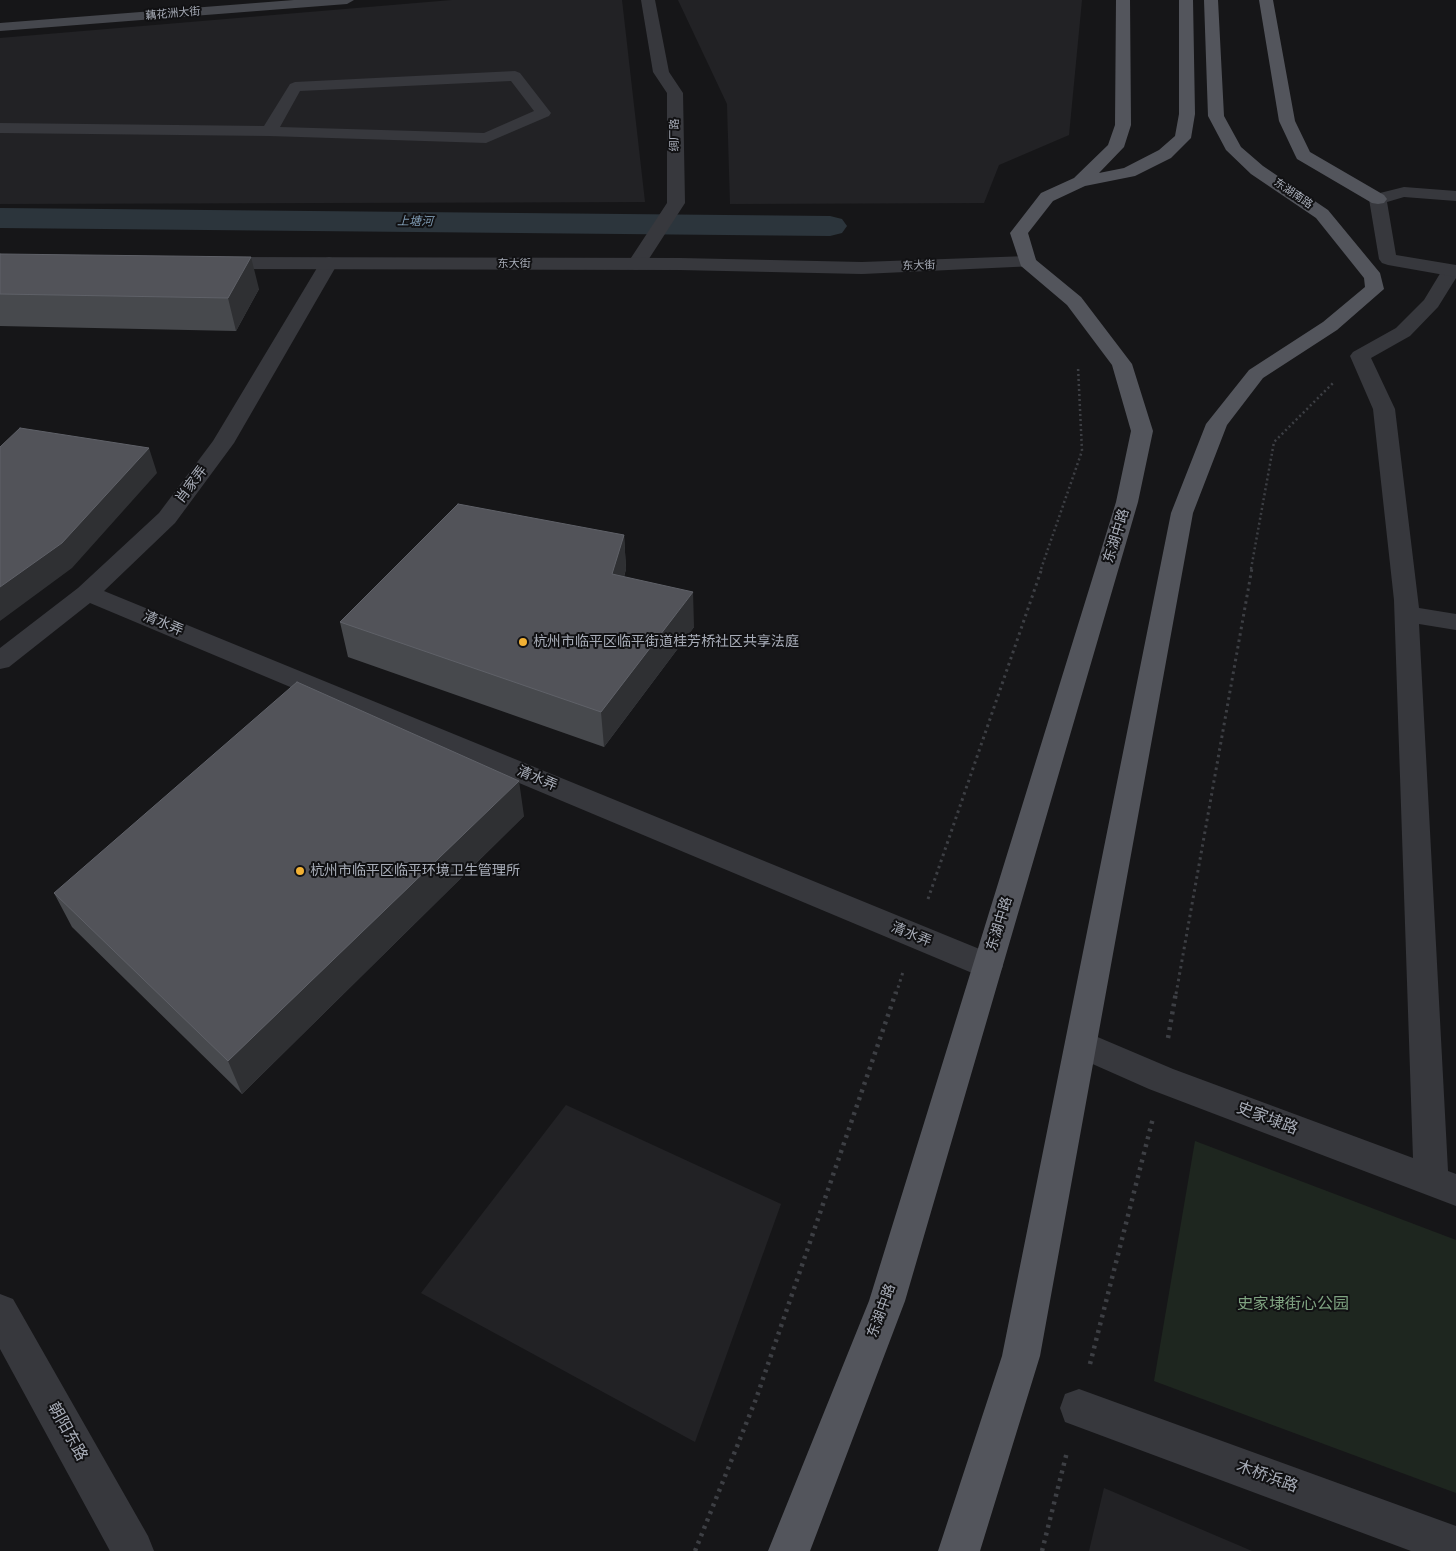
<!DOCTYPE html>
<html>
<head>
<meta charset="utf-8">
<style>
  body { margin:0 }
  canvas { display:block; background:#161618 }
</style>
</head>
<body>
<canvas width="1456" height="1551"></canvas>
<script>
const ctx = document.querySelector('canvas').getContext('2d');
ctx.lineJoin = 'round';
function paint(path, color) {
  ctx.fillStyle = color;
  ctx.fill(path, 'evenodd');
}
function poly(rows) {
  const path = new Path2D();
  for (const r of rows) {
    path.moveTo(r[0], r[1]);
    for (let i = 2; i < r.length; i += 2) path.lineTo(r[i], r[i + 1]);
  }
  return path;
}
function strokePath(path, color, width, dash) {
  ctx.strokeStyle = color;
  ctx.lineWidth = width;
  ctx.lineCap = dash ? 'butt' : 'round';
  ctx.setLineDash(dash || []);
  ctx.stroke(path);
}
function label(font, color, halo, rows, align = 'center') {
  ctx.font = font + ' "DejaVu Sans","Noto Sans SC",sans-serif';
  ctx.lineWidth = 4;
  ctx.setLineDash([]);
  ctx.textBaseline = 'middle';
  ctx.strokeStyle = halo;
  ctx.fillStyle = color;
  for (const [text, x, y, turn = 0] of rows) {
    ctx.save();
    ctx.translate(x, y);
    ctx.rotate((+turn || 0) * Math.PI / 180);
    ctx.textAlign = isNaN(turn) ? turn : align;
    if (halo) ctx.strokeText(text, 0, 0);
    ctx.fillText(text, 0, 0);
    ctx.restore();
  }
}
paint(poly([
  [452,0,622,0,645,202,0,204,0,38],
  [678,0,1082,0,1069,135,999,165,984,203,730,204,727,104],
  [566,1105,781,1204,695,1442,421,1293],
  [1104,1488,1252,1551,1089,1551]
]), '#222225');
paint(poly([
  [1195,1141,1456,1240,1456,1493,1154,1381]
]), '#1e261f');
paint(poly([
  [0,208,830,216,842,219,847,226,842,233,830,236,0,228,0,208]
]), '#2c353c');
strokePath(poly([
  [1041,569,1082,451,1078,367],
  [1251,569,1274,442,1333,383]
]), '#3d3f44', 2.5, [2, 3]);
strokePath(poly([
  [928,899,1042,568],
  [896,994,903,972],
  [1176,994,1252,568]
]), '#3d3f44', 3, [2.5, 4]);
strokePath(poly([
  [1168,1038,1176,992],
  [1090,1364,1153,1118],
  [695,1551,756,1399,896,992],
  [1042,1551,1067,1452]
]), '#3d3f44', 4.5, [3, 5]);
paint(poly([
  [515,71,520,73,551,113,549,116,486,143,269,136,0,133,0,123,264,126,290,84,295,82,515,71],
  [511,81,534,111,484,133,280,127,300,91,511,81]
]), '#37383d');
paint(poly([
  [641,0,655,0,669,72,683,93,685,203,643,268,636,270,629,268,627,264,667,203,667,93,653,72,641,0],
  [329,257,336,259,338,263,234,443,175,523,104,591,999,957,1003,966,999,975,988,978,977,975,90,603,9,667,0,669,0,648,78,588,159,513,213,441,320,263,322,259,329,257],
  [1451,265,1456,267,1456,278,1438,307,1410,336,1371,358,1395,409,1419,608,1456,614,1456,630,1419,624,1448,1171,1456,1174,1456,1206,1149,1089,1070,1054,1065,1044,1070,1034,1081,1030,1173,1069,1413,1158,1394,600,1373,409,1350,356,1353,352,1396,328,1424,300,1444,267,1451,265],
  [0,1294,13,1299,148,1536,154,1551,110,1551,0,1349,0,1294],
  [1079,1389,1456,1526,1456,1551,1411,1551,1065,1422,1060,1408,1065,1394,1079,1389]
]), '#37383d');
paint(poly([
  [1404,187,1456,191,1456,201,1404,197,1387,202,1396,255,1456,265,1456,277,1388,265,1382,263,1379,259,1369,199,1372,195,1404,187],
  [1028,256,1035,258,1037,262,1035,266,862,274,680,270,216,269,209,267,207,263,209,259,216,257,680,258,862,262,1028,256]
]), '#37383d');
paint(poly([
  [294,0,354,0,347,4,0,31,0,23,294,0]
]), '#45474d');
paint(poly([
  [1116,0,1130,0,1131,125,1124,147,1099,173,1124,168,1159,150,1175,136,1179,114,1179,0,1193,0,1195,114,1191,138,1171,158,1135,176,1085,186,1053,201,1028,233,1036,260,1081,297,1132,364,1153,431,1138,502,905,1301,810,1551,768,1551,869,1301,1116,502,1131,431,1112,365,1067,305,1021,266,1010,233,1041,193,1074,178,1108,145,1115,125,1116,0],
  [1204,0,1218,0,1224,116,1241,147,1263,166,1328,210,1380,273,1384,289,1337,330,1263,378,1227,425,1193,513,1040,1356,980,1551,938,1551,1002,1356,1171,513,1206,424,1249,370,1323,322,1365,287,1364,278,1316,218,1251,174,1226,150,1208,116,1204,0],
  [1259,0,1273,0,1295,121,1310,152,1384,195,1387,199,1384,203,1378,204,1372,203,1297,159,1295,155,1279,121,1259,0]
]), '#53555c');
paint(poly([
  [0,254,259,289,236,331,0,326],
  [624,535,626,569,624,577,694,627,604,747,348,657,340,622],
  [524,816,242,1094,72,927,54,893]
]), '#47494d');
paint(poly([
  [251,257,259,289,236,331,228,298],
  [149,448,157,473,72,568,0,621,0,587],
  [624,535,626,569,615,608,612,574],
  [693,592,694,627,604,747,601,712],
  [519,781,524,816,242,1094,228,1061]
]), '#2f3033');
const building = poly([
  [0,254,251,257,228,298,0,294,0,254],
  [20,428,149,448,62,543,0,587,0,447,20,428],
  [458,504,624,535,612,574,693,592,601,712,340,622,458,504],
  [297,682,519,781,228,1061,54,893,297,682]
]);
paint(building, '#525359');
strokePath(building, '#5f6168', 1);
for (const [x, y, r, color] of [
  [523,642,5,"#f2b134"],
  [300,871,5,"#f2b134"]
]) {
  const dot = new Path2D();
  dot.arc(x, y, r, 0, 2 * Math.PI);
  ctx.fillStyle = color;
  ctx.fill(dot);
  strokePath(dot, '#111113', 2);
}
label('11px', '#a8adb8', '#111113', [
  ["藕花洲大街",173,14,-5],
  ["绸厂路",675,135,-90],
  ["东湖南路",1293,194,34],
  ["东大街",514,264],
  ["东大街",919,266,-2]
]);
label('italic 12px', '#7f9bb3', '#111113', [
  ["上塘河",415,222,1]
]);
label('14px', '#a8adb8', '#111113', [
  ["肖家弄",192,485,-53],
  ["东湖中路",1117,536,-73],
  ["清水弄",163,624,23],
  ["清水弄",537,779,23],
  ["东湖中路",1000,924,-73],
  ["清水弄",911,935,22],
  ["东湖中路",882,1311,-70]
]);
label('14px', '#a8adb8', '#111113', [
  ["杭州市临平区临平街道桂芳桥社区共享法庭",533,642],
  ["杭州市临平区临平环境卫生管理所",310,871]
], 'left');
label('16px', '#a8adb8', '#111113', [
  ["史家埭路",1267,1119,21],
  ["朝阳东路",67,1432,61],
  ["木桥浜路",1267,1477,20]
]);
label('16px', '#7fa381', '#111113', [
  ["史家埭街心公园",1293,1305]
]);
</script>
</body>
</html>
